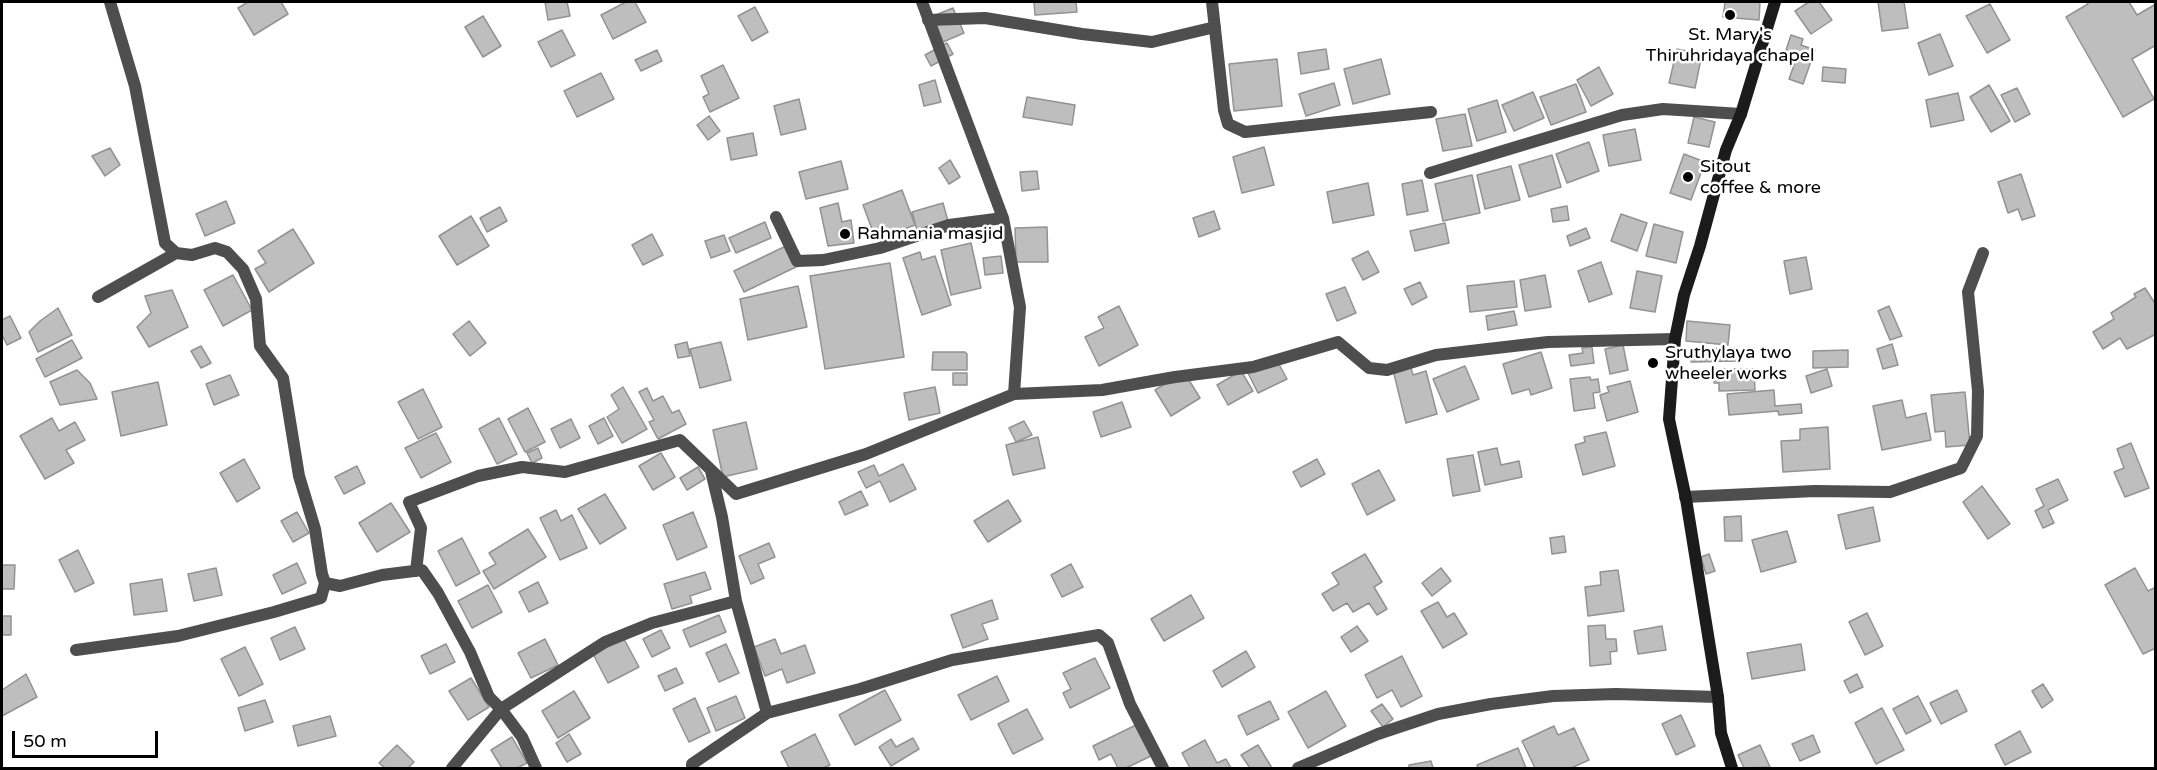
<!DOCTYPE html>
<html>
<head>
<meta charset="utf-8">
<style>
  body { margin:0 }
  #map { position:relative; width:2157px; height:770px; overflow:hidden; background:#fff; font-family:"Varela Round",sans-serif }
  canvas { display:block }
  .frame { position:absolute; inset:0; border:3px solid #000; pointer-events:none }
  .scale { position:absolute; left:12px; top:731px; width:146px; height:27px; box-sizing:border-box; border:3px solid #000; border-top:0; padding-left:8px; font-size:18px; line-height:21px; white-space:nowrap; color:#000; -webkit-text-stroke:4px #fff; paint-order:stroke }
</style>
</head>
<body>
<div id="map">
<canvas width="2157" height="770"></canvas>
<div class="frame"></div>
<div class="scale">50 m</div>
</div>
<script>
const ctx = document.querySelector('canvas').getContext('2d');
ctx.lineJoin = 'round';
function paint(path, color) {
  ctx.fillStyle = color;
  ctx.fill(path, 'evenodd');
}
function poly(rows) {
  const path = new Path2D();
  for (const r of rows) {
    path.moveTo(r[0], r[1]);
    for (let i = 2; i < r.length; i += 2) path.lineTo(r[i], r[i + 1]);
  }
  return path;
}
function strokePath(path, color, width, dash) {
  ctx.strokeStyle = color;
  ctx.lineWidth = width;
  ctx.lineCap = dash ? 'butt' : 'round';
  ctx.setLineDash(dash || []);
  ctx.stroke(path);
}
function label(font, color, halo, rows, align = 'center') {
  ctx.font = font + ' "Varela Round",sans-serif';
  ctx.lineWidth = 5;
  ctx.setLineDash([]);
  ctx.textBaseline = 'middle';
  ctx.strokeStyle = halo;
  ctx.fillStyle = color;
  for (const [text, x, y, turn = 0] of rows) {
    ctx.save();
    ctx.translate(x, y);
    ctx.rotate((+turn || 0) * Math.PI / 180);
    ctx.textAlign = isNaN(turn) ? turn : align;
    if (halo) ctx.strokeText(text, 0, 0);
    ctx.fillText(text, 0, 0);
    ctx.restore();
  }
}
const building = poly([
  [248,2,281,2,288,14,254,35,238,8,248,2],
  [545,2,567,2,570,16,548,20,545,2],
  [626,2,635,2,646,22,613,39,601,15,626,2],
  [1034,2,1076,2,1077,12,1035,15,1034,2],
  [1725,2,1760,2,1759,20,1723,17,1725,2],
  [1809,2,1819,2,1832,20,1811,34,1795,11,1809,2],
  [1878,2,1904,2,1908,28,1882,31,1878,2],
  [2086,2,2129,2,2137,15,2156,4,2156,45,2132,59,2154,99,2123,117,2066,17,2088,4,2086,2],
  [1990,4,2010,40,1987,53,1966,16,1990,4],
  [755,7,768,32,752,41,738,16,755,7],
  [953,8,964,33,943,42,933,16,953,8],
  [483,16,501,46,483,57,465,27,483,16],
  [562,30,575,55,551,67,538,42,562,30],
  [1940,34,1953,66,1929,75,1918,43,1940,34],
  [1791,35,1803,39,1801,45,1815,50,1803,84,1789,79,1798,54,1786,50,1791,35],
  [947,43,953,54,931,66,925,55,947,43],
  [1326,49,1329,69,1301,74,1298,53,1326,49],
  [1677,49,1702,54,1695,88,1669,83,1677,49],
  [657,50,662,61,641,71,635,60,657,50],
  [1277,59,1282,106,1234,111,1229,64,1277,59],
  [1381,59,1390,94,1353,104,1344,69,1381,59],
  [723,65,739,98,710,112,703,97,709,94,701,76,723,65],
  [1599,67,1613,94,1591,106,1577,80,1599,67],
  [1823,67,1846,69,1845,83,1822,81,1823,67],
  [601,73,614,99,577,117,564,91,601,73],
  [935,80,941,102,924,106,919,85,935,80],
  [1334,83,1340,105,1306,116,1299,94,1334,83],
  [1576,84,1586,112,1551,125,1540,97,1576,84],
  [1989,85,2010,121,1991,132,1970,97,1989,85],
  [2017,88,2030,114,2015,122,2001,95,2017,88],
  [1533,92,1544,118,1514,131,1502,105,1533,92],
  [1958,93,1964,120,1931,127,1926,100,1958,93],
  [1027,97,1075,105,1072,125,1023,117,1027,97],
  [799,99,806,129,781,135,774,106,799,99],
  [1497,100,1506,132,1477,141,1468,109,1497,100],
  [1465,114,1472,146,1443,151,1436,119,1465,114],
  [709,116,720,131,708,140,697,125,709,116],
  [1694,117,1715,122,1709,147,1688,143,1694,117],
  [1635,129,1641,160,1609,166,1603,135,1635,129],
  [753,133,757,155,731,160,727,138,753,133],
  [1589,142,1599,171,1567,183,1556,154,1589,142],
  [1264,147,1274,185,1242,193,1233,157,1264,147],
  [110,148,120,165,105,176,92,156,110,148],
  [1684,154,1705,162,1691,200,1670,193,1684,154],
  [1552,155,1561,187,1529,197,1519,165,1552,155],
  [950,160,960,177,949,184,939,168,950,160],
  [841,161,848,189,806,199,799,172,841,161],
  [1511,166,1520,200,1485,209,1477,175,1511,166],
  [1037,171,1039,189,1022,191,1020,172,1037,171],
  [2021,174,2035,216,2022,220,2018,209,2008,213,1998,182,2021,174],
  [1472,175,1480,213,1443,221,1435,184,1472,175],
  [1422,180,1428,211,1407,215,1402,184,1422,180],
  [1368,183,1374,215,1333,223,1327,192,1368,183],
  [902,190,915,225,876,240,863,205,902,190],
  [226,201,235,223,205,236,196,214,226,201],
  [838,203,842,222,851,220,854,243,828,246,820,208,838,203],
  [943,203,949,225,918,234,912,212,943,203],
  [1567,206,1569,220,1553,222,1551,209,1567,206],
  [500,207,507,221,487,232,480,218,500,207],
  [1214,211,1220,229,1199,237,1193,218,1214,211],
  [1621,214,1647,223,1637,251,1611,241,1621,214],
  [471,216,489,246,457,265,439,236,471,216],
  [765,222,771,238,736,253,729,238,765,222],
  [1445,223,1449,243,1415,251,1410,231,1445,223],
  [1654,224,1683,232,1676,263,1646,256,1654,224],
  [1047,227,1048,262,1016,262,1015,228,1047,227],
  [1586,228,1590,238,1570,246,1567,236,1586,228],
  [293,229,314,263,269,292,255,269,266,263,258,251,293,229],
  [652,234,663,255,643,265,632,245,652,234],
  [724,235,730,251,711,258,705,241,724,235],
  [971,243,981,288,951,295,941,250,971,243],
  [790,244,800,265,744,292,734,271,790,244],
  [1368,251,1379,272,1363,280,1352,259,1368,251],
  [920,252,922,260,935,256,951,305,922,315,903,258,920,252],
  [1001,256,1003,273,985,275,983,258,1001,256],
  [1806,257,1812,289,1790,294,1784,261,1806,257],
  [1601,262,1612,294,1589,302,1578,271,1601,262],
  [890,263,904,357,825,369,810,276,890,263],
  [1637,271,1662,276,1655,312,1630,308,1637,271],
  [233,275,252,310,223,326,204,290,233,275],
  [1545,275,1551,307,1525,311,1520,280,1545,275],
  [1514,281,1517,307,1470,312,1467,286,1514,281],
  [1420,282,1427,297,1412,305,1404,289,1420,282],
  [798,286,807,327,748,340,740,299,798,286],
  [1345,287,1356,313,1337,321,1326,294,1345,287],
  [2145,288,2156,305,2156,334,2127,349,2120,338,2103,349,2093,332,2114,319,2111,313,2136,297,2134,294,2145,288],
  [172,290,188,327,149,347,137,327,151,313,145,296,172,290],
  [1119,306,1138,345,1099,366,1085,337,1104,328,1098,317,1119,306],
  [1889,306,1902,336,1890,340,1878,311,1889,306],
  [58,308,72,335,38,352,29,332,40,321,58,308],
  [1514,311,1517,325,1488,330,1486,316,1514,311],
  [10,316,21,338,7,345,2,335,2,320,10,316],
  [469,321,486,343,470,356,453,334,469,321],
  [1687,321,1730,325,1728,345,1686,341,1687,321],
  [72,340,82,358,45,377,36,359,72,340],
  [687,342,690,356,678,358,675,345,687,342],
  [721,342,731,380,700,388,690,349,721,342],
  [1892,344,1898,365,1883,369,1877,349,1892,344],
  [1623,345,1628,370,1610,374,1605,349,1623,345],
  [201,346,211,363,201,368,191,351,201,346],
  [1592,347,1594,363,1571,366,1569,355,1583,353,1582,348,1592,347],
  [1738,348,1738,361,1691,362,1691,349,1738,348],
  [1848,350,1848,367,1813,368,1813,351,1848,350],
  [933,352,965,352,967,354,967,370,932,370,933,352],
  [1541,352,1552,388,1531,395,1529,389,1512,394,1503,364,1541,352],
  [1275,357,1287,379,1258,393,1247,371,1275,357],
  [1409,361,1413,375,1426,371,1437,414,1406,423,1392,366,1409,361],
  [1465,366,1479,399,1447,412,1433,379,1465,366],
  [1714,369,1754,369,1755,390,1719,391,1719,383,1714,383,1714,369],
  [1827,369,1832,386,1811,393,1806,376,1827,369],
  [77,370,90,383,97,399,60,405,50,382,77,370],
  [1241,371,1253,391,1228,405,1217,385,1241,371],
  [1184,372,1200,398,1171,416,1155,390,1184,372],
  [953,373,967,373,967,385,953,385,953,373],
  [230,375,239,395,214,405,206,384,230,375],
  [1590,377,1591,380,1598,379,1600,392,1593,393,1595,408,1574,411,1570,379,1590,377],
  [1630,381,1638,412,1607,421,1600,395,1609,392,1607,387,1630,381],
  [158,382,167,425,121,436,112,392,158,382],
  [623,387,647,429,622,443,607,417,619,409,611,395,623,387],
  [935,387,940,413,909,420,904,393,935,387],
  [647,388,653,401,663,396,672,413,679,410,686,424,658,439,649,422,654,420,639,392,647,388],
  [423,389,442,427,418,439,398,402,423,389],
  [1774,390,1775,406,1801,404,1802,413,1779,415,1778,411,1729,415,1727,394,1774,390],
  [1965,392,1970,445,1946,447,1945,431,1935,432,1931,395,1965,392],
  [1902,400,1906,418,1926,413,1931,440,1882,450,1873,406,1902,400],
  [1122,402,1131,427,1101,437,1093,412,1122,402],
  [528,408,545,442,525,452,508,419,528,408],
  [52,418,59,431,75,422,85,440,66,450,74,463,45,479,20,436,52,418],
  [499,418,517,454,497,464,479,429,499,418],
  [604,418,613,436,598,444,589,426,604,418],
  [571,419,580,438,560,448,551,429,571,419],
  [1024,421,1032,435,1016,442,1009,428,1024,421],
  [746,422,757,469,723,477,713,430,746,422],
  [1828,427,1830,469,1783,472,1781,441,1800,440,1800,429,1828,427],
  [1606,432,1615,466,1583,475,1575,445,1585,442,1584,437,1606,432],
  [436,433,451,462,421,478,405,448,436,433],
  [1038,437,1045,468,1013,475,1006,445,1038,437],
  [2131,443,2149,488,2125,497,2114,472,2124,468,2117,449,2131,443],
  [538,448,542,458,532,463,527,453,538,448],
  [1497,448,1501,465,1519,461,1522,477,1485,485,1478,452,1497,448],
  [661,453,675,477,653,490,639,466,661,453],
  [1473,455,1480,491,1453,496,1447,459,1473,455],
  [244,459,260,488,237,502,220,473,244,459],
  [1317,459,1325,474,1301,487,1293,472,1317,459],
  [903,464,916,489,890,502,880,481,866,488,858,472,874,465,879,476,903,464],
  [357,466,365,483,344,494,335,477,357,466],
  [698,467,705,479,687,490,680,478,698,467],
  [1379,470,1395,500,1367,515,1352,484,1379,470],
  [2058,479,2068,500,2048,510,2054,523,2043,528,2035,511,2044,506,2036,489,2058,479],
  [1982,486,2010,524,1988,539,1963,502,1982,486],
  [861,491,868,505,845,515,839,502,861,491],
  [605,494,626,528,600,544,578,509,605,494],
  [1008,500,1021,521,988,542,974,521,1008,500],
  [391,503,410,532,377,552,359,523,391,503],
  [1873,507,1880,541,1846,549,1838,515,1873,507],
  [556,510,561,521,572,515,587,548,560,560,540,518,556,510],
  [297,512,309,533,293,542,281,521,297,512],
  [693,512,707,547,677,560,663,525,693,512],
  [1741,516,1742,541,1725,541,1724,517,1741,516],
  [528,529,546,557,494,589,483,571,496,564,489,553,528,529],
  [1787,531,1796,562,1761,572,1752,540,1787,531],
  [1564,536,1566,552,1552,554,1550,538,1564,536],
  [462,538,480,573,456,586,438,551,462,538],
  [769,543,775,557,758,564,764,578,751,584,739,556,769,543],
  [78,550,94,583,75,592,59,560,78,550],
  [1365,554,1382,582,1374,587,1387,609,1377,615,1369,603,1353,612,1347,603,1333,611,1322,594,1339,584,1332,573,1365,554],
  [1709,554,1715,571,1706,574,1701,557,1709,554],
  [297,563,306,583,282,594,273,575,297,563],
  [1071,564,1083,587,1062,597,1051,575,1071,564],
  [2,565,15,565,14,589,2,589,2,565],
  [216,568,222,595,194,601,188,574,216,568],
  [1441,568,1451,581,1432,596,1422,583,1441,568],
  [2135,568,2148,591,2156,587,2156,648,2143,654,2105,585,2135,568],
  [1618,570,1624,611,1588,616,1585,587,1601,585,1600,572,1618,570],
  [705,572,711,589,690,596,692,603,672,609,664,584,705,572],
  [162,579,167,611,134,615,130,584,162,579],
  [538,582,548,603,529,612,519,592,538,582],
  [488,585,502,612,472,628,458,601,488,585],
  [1191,595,1204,618,1164,641,1151,619,1191,595],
  [992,600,998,619,982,624,988,639,963,648,951,615,992,600],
  [1438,602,1447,617,1454,613,1467,634,1443,648,1421,611,1438,602],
  [1867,613,1883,646,1865,655,1849,622,1867,613],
  [719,615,726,632,690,647,683,630,719,615],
  [2,616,11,616,11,635,2,635,2,616],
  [1605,625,1606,639,1616,639,1617,651,1610,652,1611,664,1590,666,1588,626,1605,625],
  [1357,626,1368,641,1351,652,1341,637,1357,626],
  [1662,626,1666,650,1638,654,1634,631,1662,626],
  [295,627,305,649,280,660,271,638,295,627],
  [661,630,670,648,652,657,643,639,661,630],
  [545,639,558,665,531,678,518,653,545,639],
  [624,639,639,667,608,683,593,654,624,639],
  [775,639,781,654,805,645,815,673,787,683,782,669,765,676,754,647,775,639],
  [446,644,455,662,430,674,421,656,446,644],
  [726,644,739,673,719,682,706,653,726,644],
  [1801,644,1805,670,1752,679,1747,653,1801,644],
  [245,647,263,684,239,696,221,659,245,647],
  [1246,651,1255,667,1222,687,1213,671,1246,651],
  [1402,656,1422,696,1401,707,1392,690,1377,698,1365,675,1402,656],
  [1095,658,1110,688,1070,708,1063,693,1071,689,1063,673,1095,658],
  [676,668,683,683,665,691,658,676,676,668],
  [26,674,37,697,2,716,2,690,26,674],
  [1857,674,1863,687,1850,693,1844,681,1857,674],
  [997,676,1009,701,971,720,958,695,997,676],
  [471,678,489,707,468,720,449,691,471,678],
  [2043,684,2053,700,2042,708,2032,691,2043,684],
  [885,690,901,720,855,745,839,715,885,690],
  [1957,690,1967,711,1941,724,1930,703,1957,690],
  [574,691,590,718,558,738,542,711,574,691],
  [1326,691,1346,726,1308,748,1288,712,1326,691],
  [736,696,745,718,716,731,707,708,736,696],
  [1918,696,1931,721,1906,734,1893,709,1918,696],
  [695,698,710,732,689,742,673,709,695,698],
  [265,700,273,722,245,731,238,708,265,700],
  [1270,701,1279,719,1247,735,1238,716,1270,701],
  [1382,704,1393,719,1383,727,1371,711,1382,704],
  [1882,708,1904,750,1876,764,1855,723,1882,708],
  [1027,709,1043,739,1013,754,998,724,1027,709],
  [1681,715,1695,746,1676,755,1662,724,1681,715],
  [330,716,336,736,298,746,293,726,330,716],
  [1138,724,1153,755,1126,768,1118,768,1111,754,1099,760,1093,746,1138,724],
  [1554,726,1558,735,1574,728,1589,760,1571,768,1535,768,1522,741,1554,726],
  [2020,731,2031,752,2005,765,1995,745,2020,731],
  [569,734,581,754,567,762,556,743,569,734],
  [815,734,830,765,823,768,789,768,781,752,815,734],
  [1813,735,1820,752,1800,761,1792,744,1813,735],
  [512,737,527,763,517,768,502,768,491,750,512,737],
  [913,738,919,749,891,766,879,747,891,739,896,747,913,738],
  [1205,740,1217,763,1226,759,1231,768,1190,768,1182,753,1205,740],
  [397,745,414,762,408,768,385,768,379,763,397,745],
  [1258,745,1272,768,1250,768,1241,755,1258,745],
  [1760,745,1770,767,1744,768,1738,755,1760,745],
  [1518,748,1526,768,1478,768,1477,765,1518,748],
  [1431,761,1433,768,1409,768,1409,765,1431,761]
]);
paint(building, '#bebebe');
strokePath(building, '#929292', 1.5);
strokePath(poly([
  [110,2,135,86,165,243,176,253,192,255,215,248,227,252,243,269,256,299,260,346,283,378,299,476,315,529,322,574,325,583,340,586,382,575,422,570,438,593,470,652,489,697,501,709,522,737,536,768],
  [922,2,1003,218],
  [1212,2,1224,110,1228,124,1245,132,1431,112],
  [928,20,985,18,1082,34,1152,42,1215,27],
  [1430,173,1622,115,1663,109,1741,114],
  [776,217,797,261,823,260,880,248,949,225,1003,218,1020,307,1014,394,1102,390,1175,377,1253,367,1338,342,1369,368,1387,370,1436,355,1548,342,1675,339],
  [98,297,176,253],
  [711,471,722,517,736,601,767,713],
  [1685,497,1815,491,1890,492,1961,468,1977,436,1978,391,1968,292,1983,253],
  [416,571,421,528,409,502,478,476,522,467,565,472,680,440,736,494,866,454,1014,394],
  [76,650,178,636,274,612,321,598,325,583],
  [452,768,501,709,605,642,652,623,736,601],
  [692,768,692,764,767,713,860,689,952,660,1099,635,1108,643,1130,704,1163,768],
  [1298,768,1378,734,1438,714,1491,704,1553,696,1616,694,1718,697]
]), '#4e4e4e', 12);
strokePath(poly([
  [1732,768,1721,733,1718,697,1686,499,1669,419,1675,339,1684,295,1700,246,1726,150,1741,114,1775,2]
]), '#1b1b1b', 12);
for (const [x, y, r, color] of [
  [1730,15,6,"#000"],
  [1688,177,6,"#000"],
  [845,234,6,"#000"],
  [1653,363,6,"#000"]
]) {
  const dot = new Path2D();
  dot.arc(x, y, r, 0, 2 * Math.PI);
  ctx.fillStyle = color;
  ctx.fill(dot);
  strokePath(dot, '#fff', 2);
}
label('18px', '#000', '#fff', [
  ["St. Mary's",1730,35,"center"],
  ["Thiruhridaya chapel",1730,56,"center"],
  ["Sitout",1700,167],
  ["coffee & more",1700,188],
  ["Rahmania masjid",857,234],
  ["Sruthylaya two",1665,353],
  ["wheeler works",1665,374]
], 'left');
</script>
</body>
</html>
